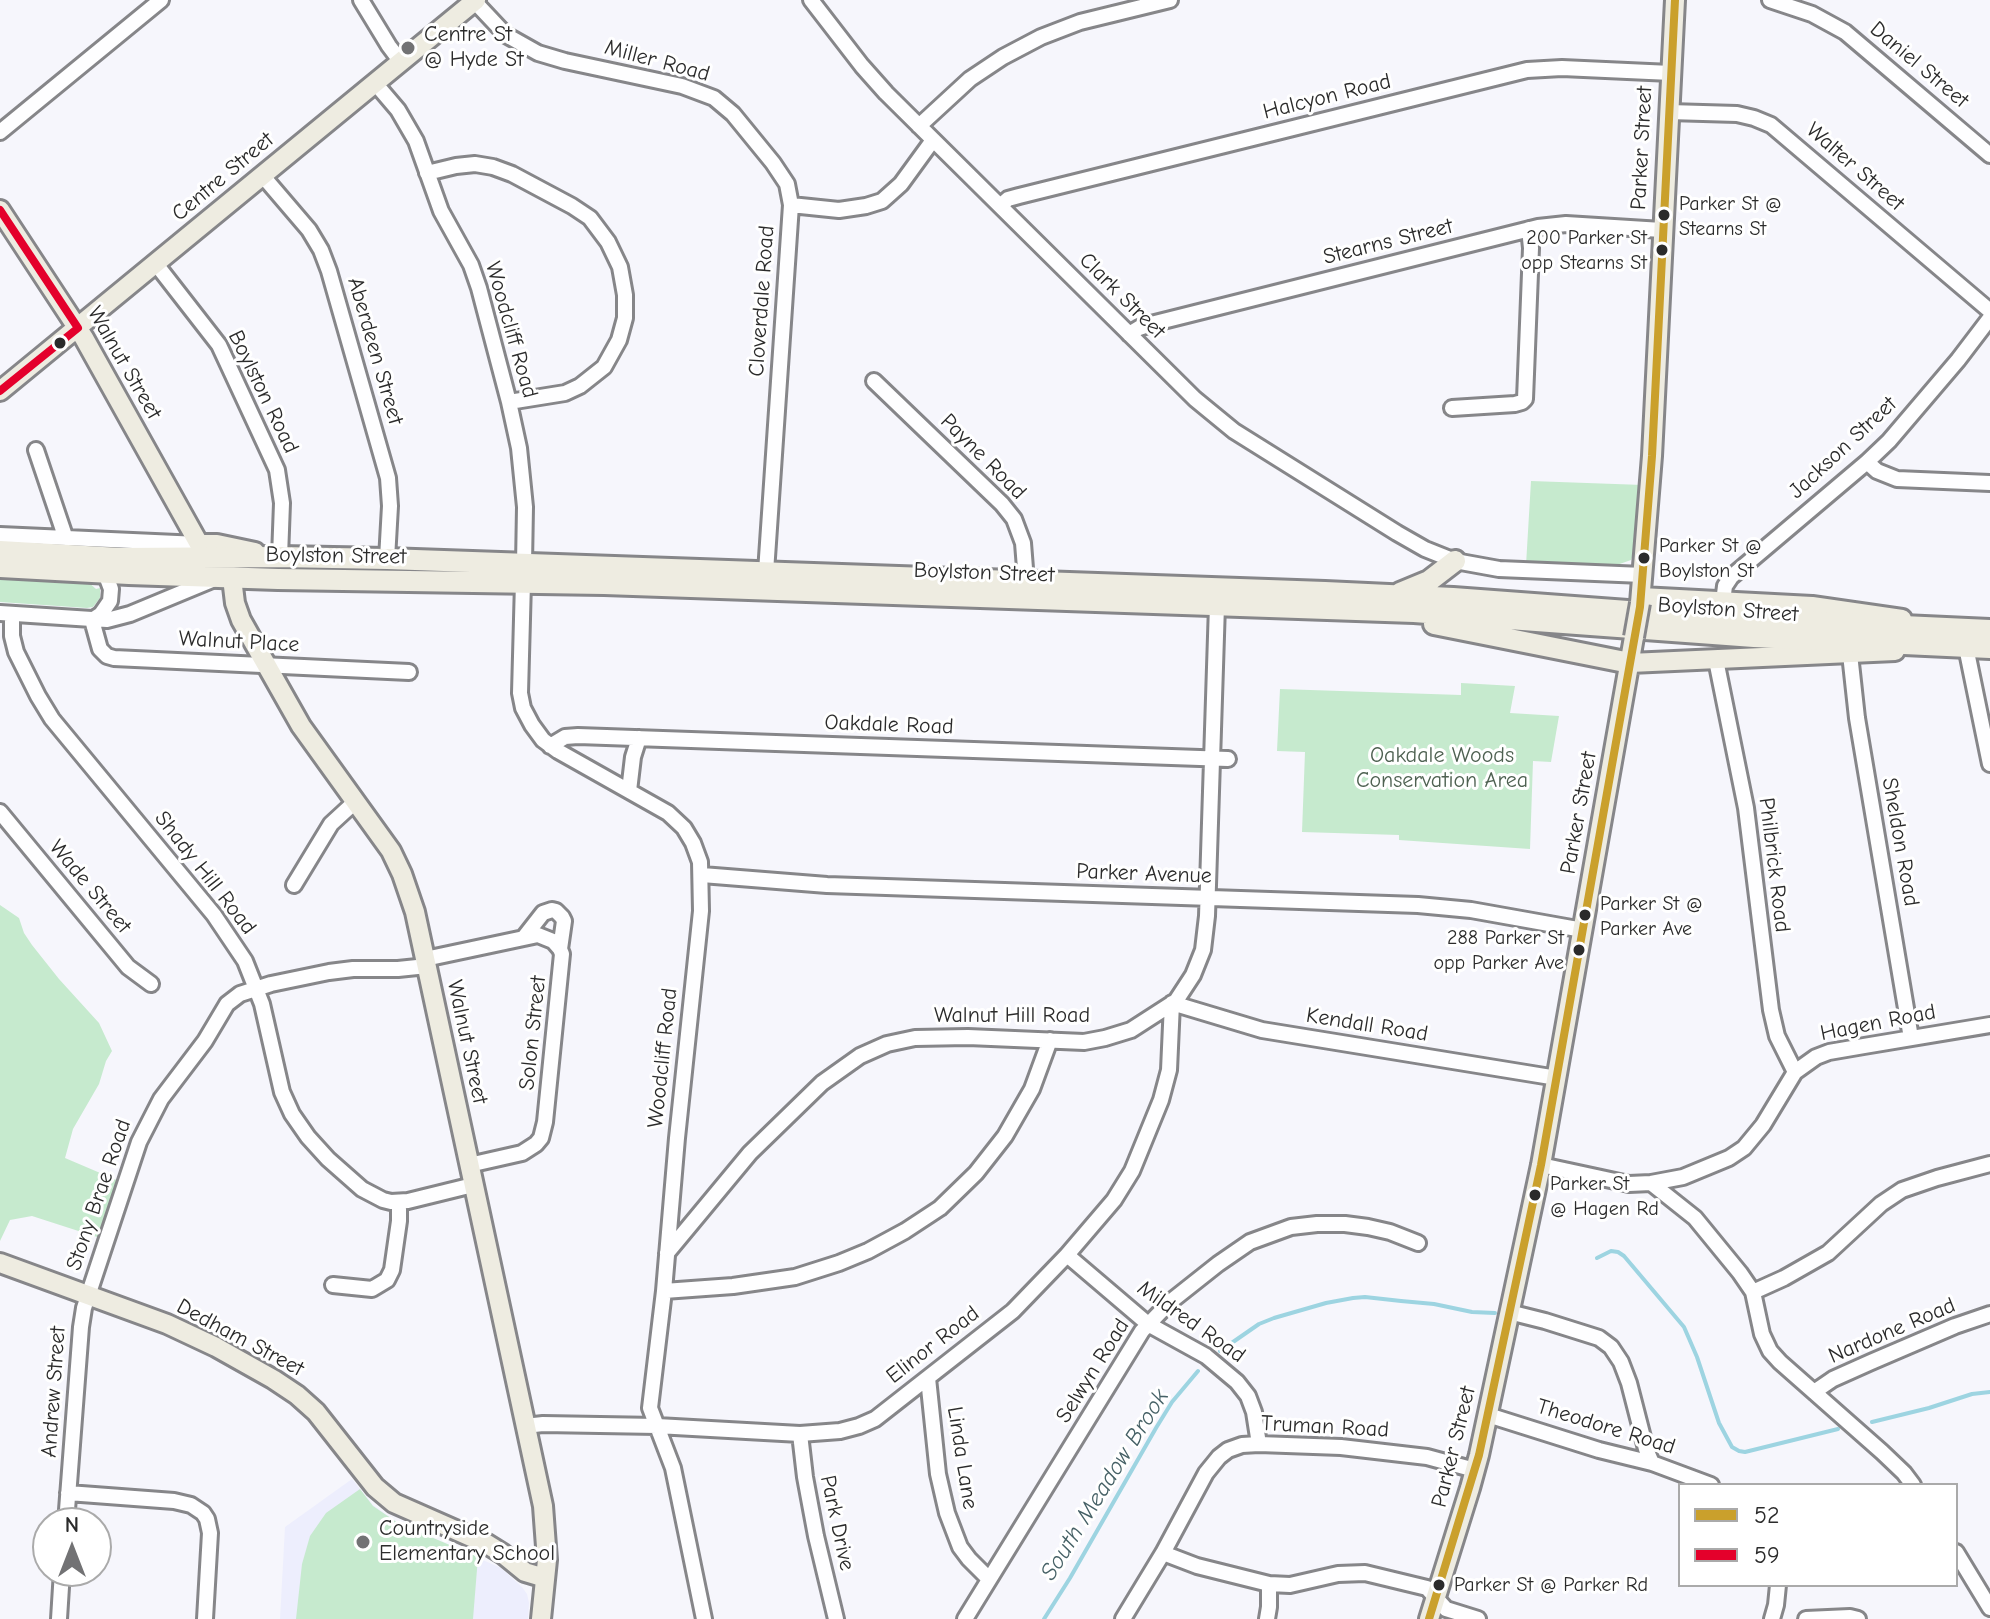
<!DOCTYPE html>
<html>
<head>
<meta charset="utf-8">
<style>
  body { margin:0 }
  #map { position:relative; width:1990px; height:1619px; overflow:hidden; background:#f6f6fc; font-family:"Comic Neue",sans-serif }
  canvas { display:block }
  .legend { position:absolute; left:1678px; top:1483px; width:280px; height:104px; box-sizing:border-box; background:#fff; border:2px solid #aaa; margin:0; padding:10px 14px; list-style:none; font-size:24px; color:#2b2b2b }
  .legend li { display:flex; align-items:center; gap:16px; height:40px }
  .legend b { width:40px; border:2px solid #aaa }
  .north { position:absolute; left:32px; top:1507px; width:80px; height:80px; box-sizing:border-box; background:#fff; border:2px solid #aaa; border-radius:50%; rotate:0deg; font-size:22px; font-weight:700; line-height:32px; text-align:center; color:#2b2b2b }
  .north::after { content:''; display:block; margin:auto; width:28px; height:36px; background:#727274; clip-path:polygon(50% 0,100% 100%,50% 72%,0 100%) }
</style>
</head>
<body>
<div id="map">
<canvas width="1990" height="1619"></canvas>
<ul class="legend">
<li><b style="height:10px;background:#caa02c"></b>52</li>
<li><b style="height:10px;background:#e4002b"></b>59</li>
</ul>
<div class="north">N</div>
</div>
<script>
const ctx = document.querySelector('canvas').getContext('2d');
ctx.lineJoin = 'round';
function paint(path, color) {
  ctx.fillStyle = color;
  ctx.fill(path, 'evenodd');
}
function poly(rows) {
  const path = new Path2D();
  for (const r of rows) {
    path.moveTo(r[0], r[1]);
    for (let i = 2; i < r.length; i += 2) path.lineTo(r[i], r[i + 1]);
  }
  return path;
}
function strokePath(path, color, width, dash) {
  ctx.strokeStyle = color;
  ctx.lineWidth = width;
  ctx.lineCap = dash ? 'butt' : 'round';
  ctx.setLineDash(dash || []);
  ctx.stroke(path);
}
function label(font, color, halo, rows, align = 'center') {
  ctx.font = font + ' "Comic Neue",sans-serif';
  ctx.lineWidth = 6;
  ctx.setLineDash([]);
  ctx.textBaseline = 'middle';
  ctx.strokeStyle = halo;
  ctx.fillStyle = color;
  for (const [text, x, y, turn = 0] of rows) {
    ctx.save();
    ctx.translate(x, y);
    ctx.rotate((+turn || 0) * Math.PI / 180);
    ctx.textAlign = isNaN(turn) ? turn : align;
    if (halo) ctx.strokeText(text, 0, 0);
    ctx.fillText(text, 0, 0);
    ctx.restore();
  }
}
paint(poly([
  [352,1479,373,1505,398,1523,501,1568,522,1587,527,1594,529,1603,528,1619,280,1619,285,1527]
]), '#edeefd');
paint(poly([
  [1531,481,1643,485,1635,549,1631,560,1614,566,1526,565],
  [0,576,87,581,96,589,100,588,100,598,93,607,87,608,0,602],
  [1461,683,1515,686,1510,713,1559,716,1551,762,1533,761,1530,849,1399,840,1399,835,1302,832,1305,752,1277,751,1280,689,1461,695],
  [0,905,19,918,24,933,32,945,59,979,99,1023,112,1051,106,1061,99,1084,73,1129,65,1158,119,1181,106,1232,97,1237,32,1216,10,1220,0,1241],
  [360,1489,373,1506,398,1523,478,1557,473,1619,296,1619,302,1564,310,1536,326,1513]
]), '#c6eace');
strokePath(poly([
  [1597,1258,1611,1251,1618,1252,1624,1256,1684,1327,1697,1357,1719,1423,1732,1447,1739,1451,1745,1452,1838,1429],
  [1220,1351,1259,1324,1274,1318,1326,1303,1353,1298,1365,1297,1401,1301,1434,1304,1472,1312,1495,1313],
  [1872,1422,1929,1408,1972,1394,1990,1392],
  [1044,1619,1070,1578,1156,1428,1172,1402,1198,1371]
]), '#9dd4e1', 4);
const minor = poly([
  [361,0,389,46,401,62],
  [811,0,862,66,886,93,1195,399,1234,431,1397,533,1425,549,1455,561,1499,569,1643,575],
  [1770,0,1812,14,1845,32,1990,155],
  [474,1,506,35,538,53,565,61,682,86,714,98,733,114,773,163,787,184,791,205,766,572],
  [375,83,398,110,416,141,441,211,471,265,479,288,509,402,519,448,525,507,524,564],
  [1669,112,1737,114,1754,118,1771,125,1990,311],
  [919,126,970,79,1003,57,1041,37,1080,22,1170,0],
  [0,132,161,0],
  [427,173,456,166,475,164,493,167,512,174,572,206,590,218,608,242,620,267,625,295,625,318,619,340,604,367,580,386,565,393,509,402],
  [262,175,309,230,321,250,329,271,388,478,390,506,387,559],
  [791,205,839,210,866,206,882,201,901,184,933,140],
  [1000,206,1008,199,1019,196,1527,70,1562,68,1671,73],
  [156,264,219,345,277,470,282,503,280,557],
  [1129,334,1139,328,1151,324,1538,227,1566,224,1662,230],
  [874,381,1002,504,1014,519,1023,543,1026,581],
  [1452,408,1515,404,1522,402,1525,399,1531,248,1529,229],
  [36,450,66,539],
  [1867,462,1877,471,1897,479,1990,483],
  [0,535,199,544],
  [523,582,520,693,523,708,532,725,543,740,558,751,668,813,684,828,693,843,700,862,701,911,677,1138,664,1291,650,1408,673,1468,704,1619],
  [1723,602,1725,586,1731,577,1867,462,1889,441,1958,360,1990,318],
  [0,613,107,620,130,614,212,580],
  [12,614,12,636,16,652,38,696,52,719,214,915,245,961,262,1004,282,1092,292,1114,308,1137,328,1159,362,1189,383,1200,391,1202,408,1201,473,1185],
  [92,620,100,649,107,656,114,658,409,672],
  [92,620,101,614,110,601,111,589,105,573],
  [1966,647,1990,764],
  [1850,654,1857,718,1911,1038],
  [1716,660,1746,808,1771,1010,1777,1036,1795,1072],
  [550,746,565,737,578,736,1228,759],
  [629,791,633,757,639,738],
  [0,812,128,967,151,984],
  [702,875,827,885,1418,905,1471,910,1583,930],
  [294,885,331,824,356,801],
  [525,936,543,913,552,910,556,911,562,917,564,921,560,949],
  [425,959,538,935,553,941,560,949,562,954,545,1122,541,1138,536,1144,522,1153,469,1165],
  [1541,1165,1629,1184,1651,1183,1683,1177,1729,1158,1744,1148,1763,1125,1795,1072,1816,1057,1829,1052,1864,1046,1990,1025],
  [1651,1183,1695,1218,1740,1273,1753,1292,1762,1334,1770,1351,1780,1362,1882,1452,1904,1473,1913,1485],
  [667,1253,750,1153,822,1083,860,1056,887,1044,915,1038,968,1037,1084,1042,1105,1038,1131,1030,1176,1001,1193,975,1203,950,1207,916,1217,605],
  [1067,1255,1148,1324,1206,1356,1237,1382,1248,1396,1254,1412,1259,1444],
  [333,1285,372,1289,387,1280,392,1270,399,1221,399,1202],
  [664,1291,733,1286,795,1277,839,1263,868,1251,905,1231,940,1208,976,1173,1005,1136,1032,1089,1050,1040],
  [1753,1292,1784,1278,1828,1253,1881,1204,1902,1190,1937,1178,1990,1164],
  [1509,1312,1545,1321,1599,1338,1611,1347,1621,1362,1629,1383,1646,1449,1652,1463],
  [928,1378,938,1474,947,1513,960,1547,969,1559,989,1579],
  [1814,1392,1833,1379,1871,1362,1955,1326,1990,1314],
  [1488,1415,1599,1450,1652,1463,1711,1485],
  [525,1426,543,1424,657,1426,800,1434,840,1431,859,1426,875,1419,1013,1311,1067,1255,1114,1200,1132,1171,1161,1100,1169,1070,1172,1003,1262,1030,1557,1078],
  [800,1434,805,1477,816,1536,836,1619],
  [68,1493,174,1501,191,1505,203,1513,207,1519,210,1533,205,1619],
  [66,1523,81,1327,84,1308,139,1142,161,1099,205,1041,227,1004,240,994,271,984,329,972,353,969,398,969,427,966],
  [1956,1552,1990,1608],
  [1163,1553,1197,1566,1269,1584,1290,1585,1338,1574,1365,1573,1427,1588,1446,1609,1478,1619],
  [59,1619,62,1571],
  [965,1619,1142,1331,1170,1302,1218,1264,1250,1242,1291,1227,1317,1224,1345,1224,1368,1227,1390,1232,1418,1243],
  [1123,1619,1163,1553,1206,1473,1219,1457,1228,1450,1242,1445,1259,1444,1341,1447,1427,1457,1475,1470],
  [1267,1619,1269,1607,1269,1584],
  [1772,1619,1776,1605,1778,1585],
  [1806,1619,1850,1617,1858,1619]
]);
const major = poly([
  [0,210,84,338,199,544,217,544,255,552],
  [0,391,476,0],
  [232,578,235,603,241,620,301,726,391,851,402,874,415,912,543,1506,547,1560,541,1619],
  [1641,597,1812,606,1902,619],
  [1640,603,1652,456,1675,0],
  [1630,663,1895,651],
  [0,1263,167,1324,216,1347,273,1379,297,1395,316,1412,375,1487,394,1503,487,1544,503,1554,525,1572,545,1578],
  [1429,1619,1470,1488,1479,1455,1541,1165,1634,637]
]);
const highway = poly([
  [0,551,119,558,280,557,387,559,1325,592,1453,598,1708,617,1990,630],
  [0,567,129,574,278,579,604,584,1414,612,1754,637,1990,648],
  [1400,593,1429,581,1455,561],
  [1434,624,1630,663]
]);
strokePath(minor, '#868689', 20);
strokePath(major, '#868689', 24);
strokePath(highway, '#868689', 26);
strokePath(minor, '#fefeff', 14);
strokePath(major, '#eeece1', 18);
strokePath(highway, '#eeece1', 20);
const majorBridge = poly([
  [1634,637,1640,603]
]);
strokePath(majorBridge, '#868689', 24, []);
strokePath(majorBridge, '#eeece1', 18);
strokePath(poly([
  [1429,1619,1479,1455,1541,1165,1640,607,1652,456,1675,0]
]), '#caa02c', 8);
strokePath(poly([
  [0,210,78,328,0,391]
]), '#e4002b', 8);
for (const [x, y, r, color] of [
  [408,48,8,"#727274"],
  [1664,215,7,"#2b2b2b"],
  [1662,250,7,"#2b2b2b"],
  [60,343,7,"#2b2b2b"],
  [1644,558,7,"#2b2b2b"],
  [1585,915,7,"#2b2b2b"],
  [1579,950,7,"#2b2b2b"],
  [1535,1195,7,"#2b2b2b"],
  [363,1542,8,"#727274"],
  [1439,1585,7,"#2b2b2b"]
]) {
  const dot = new Path2D();
  dot.arc(x, y, r, 0, 2 * Math.PI);
  ctx.fillStyle = color;
  ctx.fill(dot);
  strokePath(dot, '#fff', 3);
}
label('20px', '#2b2b2b', '#fff', [
  ["Parker St @",1679,204],
  ["Stearns St",1679,229],
  ["200 Parker St",1647,238,"right"],
  ["opp Stearns St",1647,263,"right"],
  ["Parker St @",1659,546],
  ["Boylston St",1659,571],
  ["Parker St @",1600,904],
  ["Parker Ave",1600,929],
  ["288 Parker St",1564,938,"right"],
  ["opp Parker Ave",1564,963,"right"],
  ["Parker St",1550,1184],
  ["@ Hagen Rd",1550,1209],
  ["Parker St @ Parker Rd",1454,1585]
], 'left');
label('22px', '#2b2b2b', '#fff', [
  ["Centre St",424,35],
  ["@ Hyde St",424,60],
  ["Countryside",379,1529],
  ["Elementary School",379,1554]
], 'left');
label('22px', '#2b2b2b', '#fff', [
  ["Miller Road",657,61,15],
  ["Daniel Street",1919,65,40],
  ["Halcyon Road",1327,97,-14],
  ["Parker Street",1642,148,-87],
  ["Walter Street",1855,167,41],
  ["Centre Street",223,177,-40],
  ["Stearns Street",1388,242,-14],
  ["Clark Street",1122,296,45],
  ["Cloverdale Road",762,301,-86],
  ["Woodcliff Road",511,330,74],
  ["Aberdeen Street",375,351,74],
  ["Walnut Street",124,363,60],
  ["Boylston Road",263,392,64],
  ["Jackson Street",1843,448,-43],
  ["Payne Road",983,457,45],
  ["Boylston Street",336,556,1],
  ["Boylston Street",984,573,2],
  ["Boylston Street",1728,610,4],
  ["Walnut Place",239,642,3],
  ["Oakdale Road",889,725,2],
  ["Parker Street",1579,813,-80],
  ["Sheldon Road",1900,842,80],
  ["Philbrick Road",1774,865,83],
  ["Shady Hill Road",205,873,52],
  ["Parker Avenue",1144,874,2],
  ["Wade Street",90,887,50],
  ["Walnut Hill Road",1012,1016],
  ["Hagen Road",1878,1023,-11],
  ["Kendall Road",1367,1025,9],
  ["Solon Street",533,1033,-84],
  ["Walnut Street",467,1042,78],
  ["Woodcliff Road",663,1058,-84],
  ["Stony Brae Road",99,1195,-71],
  ["Mildred Road",1191,1322,35],
  ["Nardone Road",1892,1331,-23],
  ["Dedham Street",240,1338,28],
  ["Elinor Road",933,1345,-38],
  ["Selwyn Road",1093,1371,-58],
  ["Andrew Street",54,1392,-86],
  ["Truman Road",1325,1427,3],
  ["Theodore Road",1606,1427,17],
  ["Parker Street",1454,1447,-76],
  ["Linda Lane",962,1458,81],
  ["Park Drive",837,1523,78]
]);
label('22px', '#4e6151', '#fff', [
  ["Oakdale Woods",1442,756],
  ["Conservation Area",1442,781]
]);
label('italic 24px', '#466166', '#fff', [
  ["South Meadow Brook",1105,1485,-58]
]);
</script>
</body>
</html>
